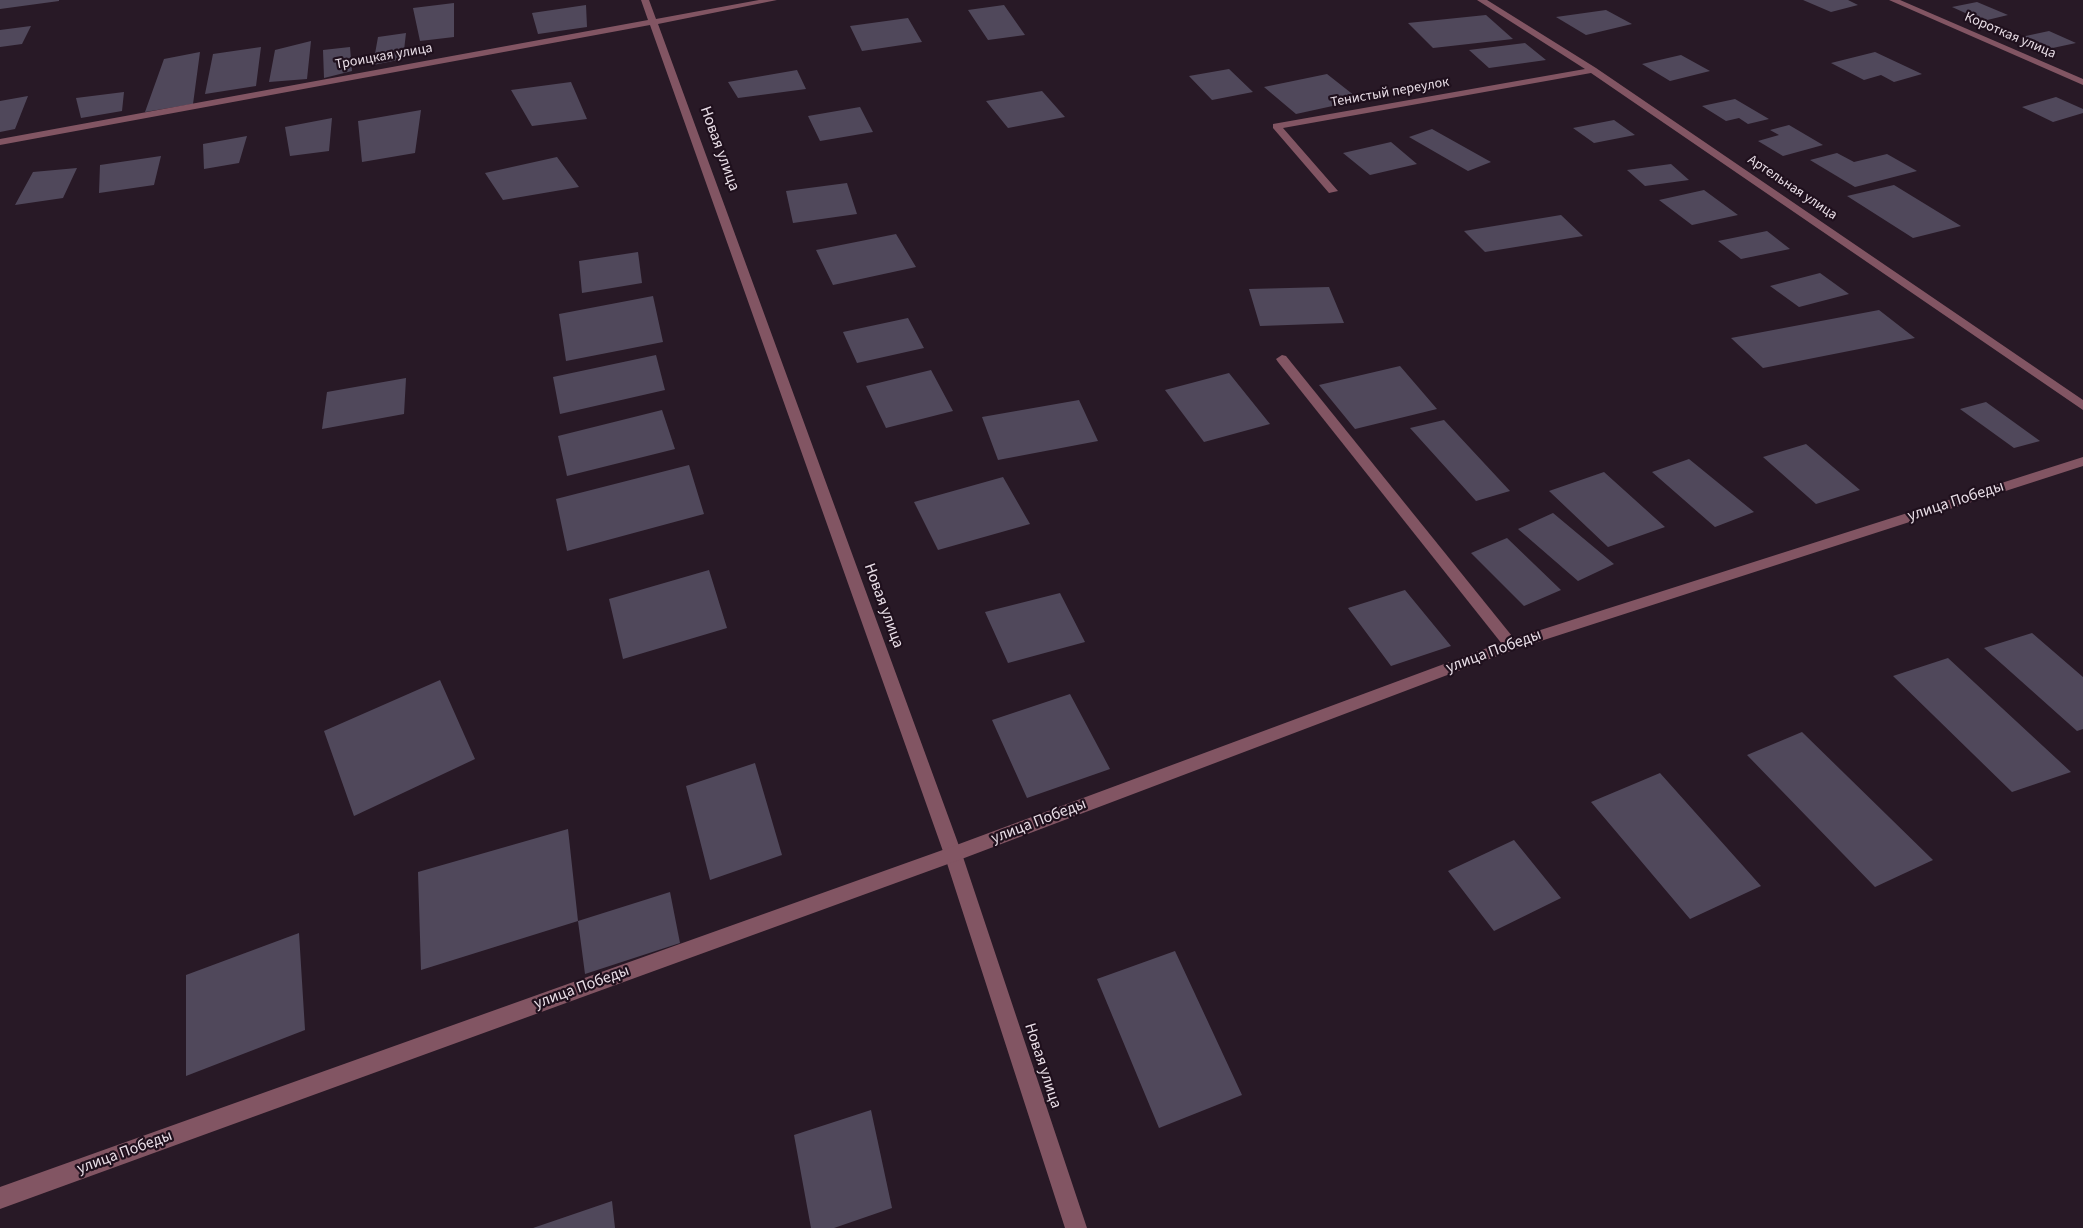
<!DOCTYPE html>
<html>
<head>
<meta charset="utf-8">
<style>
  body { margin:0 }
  canvas { display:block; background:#281926 }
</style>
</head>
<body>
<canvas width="2083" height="1228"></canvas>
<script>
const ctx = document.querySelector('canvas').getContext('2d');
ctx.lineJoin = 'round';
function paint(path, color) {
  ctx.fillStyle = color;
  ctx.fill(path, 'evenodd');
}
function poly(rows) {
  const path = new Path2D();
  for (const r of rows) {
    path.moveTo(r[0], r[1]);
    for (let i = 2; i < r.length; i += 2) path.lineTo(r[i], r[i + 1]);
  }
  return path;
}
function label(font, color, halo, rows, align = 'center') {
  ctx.font = font + ' "Source Sans 3",sans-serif';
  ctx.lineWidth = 4.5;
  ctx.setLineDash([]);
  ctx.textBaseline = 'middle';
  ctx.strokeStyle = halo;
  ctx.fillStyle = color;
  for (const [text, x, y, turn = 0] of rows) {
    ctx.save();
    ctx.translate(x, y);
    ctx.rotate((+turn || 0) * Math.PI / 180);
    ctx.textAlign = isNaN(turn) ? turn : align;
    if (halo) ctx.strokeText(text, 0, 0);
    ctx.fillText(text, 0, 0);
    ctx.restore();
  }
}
paint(poly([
  [0,0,59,0,59,1,0,9],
  [1803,0,1848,0,1858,5,1831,12],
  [1977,2,2008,15,1983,21,1952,7],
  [454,3,454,37,420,41,413,8],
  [586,5,587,27,538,34,532,13],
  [1004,5,1025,35,988,40,968,10],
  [1606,10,1632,24,1586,35,1556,17],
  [1486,15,1513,39,1433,48,1408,23],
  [908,18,922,42,862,51,850,26],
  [31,26,22,44,0,47,0,30],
  [2049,31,2076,43,2048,49,2021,37],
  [406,33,403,59,373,65,378,37],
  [311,41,307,79,269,82,275,50],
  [1525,43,1546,60,1489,68,1469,50],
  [261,47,256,86,205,94,213,54],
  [350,47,352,71,324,78,323,50],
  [200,52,193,104,145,112,164,59],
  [1875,52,1922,74,1894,82,1881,75,1864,80,1831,63],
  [1681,55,1710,71,1670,81,1642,64],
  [1229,69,1253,92,1212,100,1189,76],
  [797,70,806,89,738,98,728,82],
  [1327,74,1360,100,1296,114,1264,87],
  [571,82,587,119,532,126,511,90],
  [1042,91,1065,117,1008,128,986,101],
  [124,92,122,111,81,118,76,98],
  [28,96,15,129,0,132,0,101],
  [2056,97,2083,109,2083,113,2053,122,2022,107],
  [1735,99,1769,119,1748,124,1739,118,1726,121,1702,106],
  [860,107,873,132,820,141,808,116],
  [421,110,415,153,362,162,358,121],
  [332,118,329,151,290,156,285,127],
  [1614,120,1635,135,1594,143,1573,128],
  [1789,125,1823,145,1783,156,1758,141,1779,135,1770,130],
  [1432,129,1491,162,1468,171,1409,137],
  [247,136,239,163,204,169,203,144],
  [1391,142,1417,164,1370,175,1343,153],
  [1837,153,1854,162,1887,154,1917,171,1855,187,1810,160],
  [161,156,154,185,99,193,100,165],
  [557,157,579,187,503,200,485,173],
  [1671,164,1689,180,1645,186,1627,170],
  [77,168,63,198,15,205,33,172],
  [847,183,857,214,793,223,786,191],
  [1894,185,1961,226,1913,238,1847,196],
  [1704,190,1738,215,1692,225,1659,200],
  [1561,215,1583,236,1485,252,1464,231],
  [1767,231,1790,249,1741,259,1718,241],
  [896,234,916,267,833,285,816,250],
  [638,252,642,283,582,293,579,261],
  [1820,273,1849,294,1799,307,1770,286],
  [1329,287,1344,323,1260,326,1249,289],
  [653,296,663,342,566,361,559,314],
  [1879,310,1915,338,1763,368,1731,338],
  [908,318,924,348,857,363,843,332],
  [656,355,665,390,560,414,553,377],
  [1400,366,1437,409,1355,429,1319,385],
  [931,370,953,411,886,428,866,386],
  [1229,373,1270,424,1204,442,1165,390],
  [406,378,404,414,322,429,327,392],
  [1079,400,1098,441,998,460,982,417],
  [1986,402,2040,441,2014,448,1960,409],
  [662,410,675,449,567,476,558,436],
  [1444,420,1510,491,1476,501,1410,428],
  [1806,444,1860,490,1816,504,1763,457],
  [1689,459,1754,512,1715,527,1652,472],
  [689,465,704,514,567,551,556,499],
  [1604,472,1665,527,1608,547,1549,491],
  [1003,477,1030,524,938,550,914,502],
  [1553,513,1614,564,1578,581,1518,529],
  [1507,538,1561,590,1524,606,1471,553],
  [709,570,727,628,623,659,609,599],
  [1405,590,1451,646,1391,666,1348,608],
  [1060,593,1085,642,1008,663,985,612],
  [2032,633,2083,677,2083,729,2077,731,1984,648],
  [1948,658,2071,772,2012,792,1893,676],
  [440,680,475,759,354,816,324,731],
  [1070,694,1110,769,1027,798,992,720],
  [1802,732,1933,860,1875,887,1747,755],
  [755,763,782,855,710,880,686,786],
  [1660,773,1761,886,1690,919,1591,802],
  [568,829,578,921,421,970,418,872],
  [1514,840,1561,898,1494,931,1448,871],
  [670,892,680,943,585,974,578,921],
  [299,933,305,1030,186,1076,186,975],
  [1175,951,1242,1095,1159,1128,1097,979],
  [871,1110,892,1208,834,1228,811,1228,794,1135],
  [612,1201,615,1228,533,1228]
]), '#50485b');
paint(poly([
  [1282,355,1286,356,1516,641,1519,645,1516,649,1506,649,1278,362,1276,359,1282,355]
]), '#825563');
paint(poly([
  [641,0,649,0,656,19,759,0,777,0,658,24,962,854,1087,1228,1065,1228,944,854,650,25,0,145,0,139,648,20,641,0],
  [1477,0,1487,0,1596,68,2083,400,2083,410,1591,73,1283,128,1338,191,1329,193,1273,128,1273,124,1585,69,1477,0],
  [1889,0,1900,0,2083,79,2083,85,1889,0]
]), '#825563');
paint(poly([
  [2083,457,2083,466,1516,649,959,860,0,1209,0,1187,951,847,1506,641,2083,457]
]), '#825563');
label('14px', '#e9dee7', '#1f101d', [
  ["Короткая улица",2010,36,23],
  ["Троицкая улица",384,57,-10],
  ["Тенистый переулок",1390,93,-10],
  ["Артельная улица",1792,188,34]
]);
label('16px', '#e9dee7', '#1f101d', [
  ["Новая улица",719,149,70],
  ["улица Победы",1956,502,-18],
  ["Новая улица",883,606,70],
  ["улица Победы",1494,652,-20],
  ["улица Победы",1039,822,-21],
  ["улица Победы",582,988,-20],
  ["Новая улица",1042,1066,72],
  ["улица Победы",125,1153,-20]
]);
</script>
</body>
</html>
